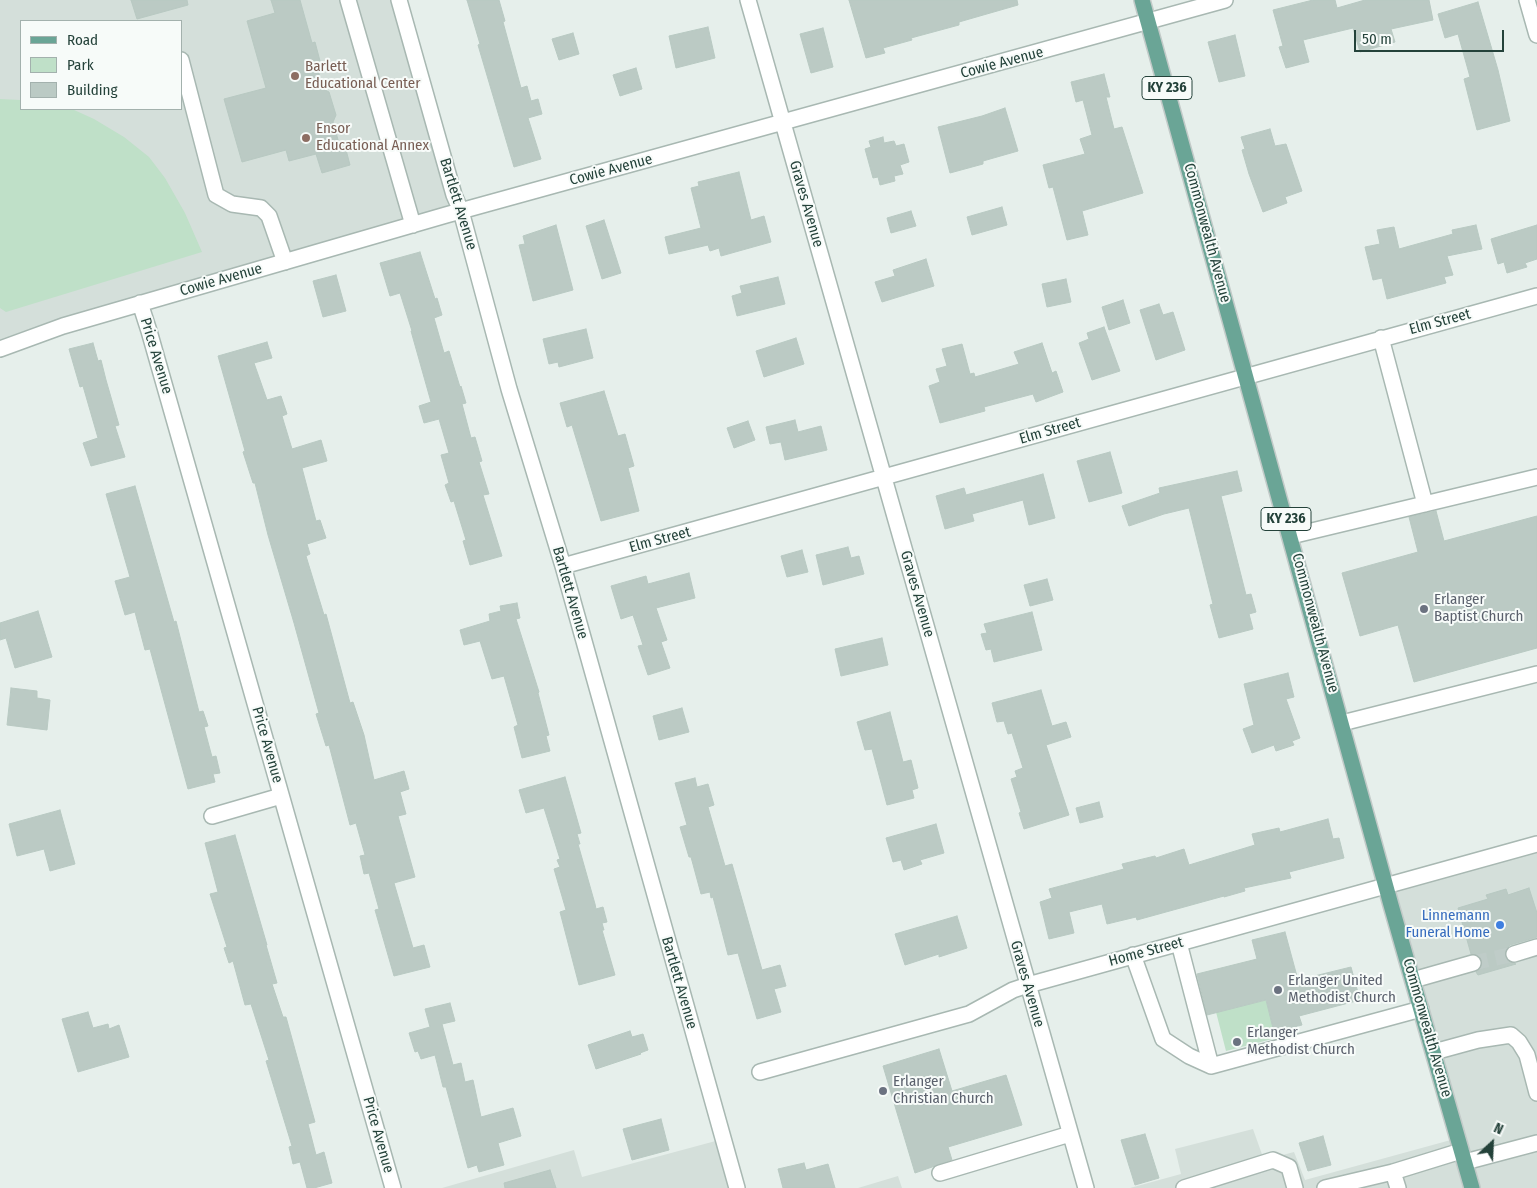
<!DOCTYPE html>
<html>
<head>
<meta charset="utf-8">
<style>
  body { margin:0 }
  #map { position:relative; width:1537px; height:1188px; overflow:hidden; background:#e6efeb; font-family:"Fira Sans Condensed",sans-serif }
  canvas { display:block }
  .legend { position:absolute; left:20px; top:20px; width:162px; height:90px; box-sizing:border-box; background:#f7fbf9; border:1px solid #a3b1ad; margin:0; padding:6px 9px; list-style:none; font-size:15px; color:#24423a }
  .legend li { display:flex; align-items:center; gap:10px; height:25px }
  .legend b { width:25px; border:1px solid #a3b1ad }
  .north { position:absolute; left:1467px; top:1118px; width:50px; height:50px; -webkit-text-stroke:4px #f7fbf9; paint-order:stroke; rotate:25deg; font-size:14px; font-weight:700; line-height:20px; text-align:center; color:#24423a }
  .north::after { content:''; display:block; margin:auto; width:18px; height:22px; background:#24423a; clip-path:polygon(50% 0,100% 100%,50% 72%,0 100%) }
  .scale { position:absolute; left:1354px; top:30px; width:150px; height:22px; box-sizing:border-box; border:2px solid #24423a; border-top:0; padding-left:6px; font-size:15px; line-height:18px; white-space:nowrap; color:#24423a; -webkit-text-stroke:4px #f7fbf9; paint-order:stroke }
</style>
</head>
<body>
<div id="map">
<canvas width="1537" height="1188"></canvas>
<ul class="legend">
<li><b style="height:6px;background:#6aa596"></b>Road</li>
<li><b style="height:14px;background:#bfe0c8"></b>Park</li>
<li><b style="height:14px;background:#bbcac4"></b>Building</li>
</ul>
<div class="north">N</div>
<div class="scale">50 m</div>
</div>
<script>
const ctx = document.querySelector('canvas').getContext('2d');
ctx.lineJoin = 'round';
function paint(path, color) {
  ctx.fillStyle = color;
  ctx.fill(path, 'evenodd');
}
function poly(rows) {
  const path = new Path2D();
  for (const r of rows) {
    path.moveTo(r[0], r[1]);
    for (let i = 2; i < r.length; i += 2) path.lineTo(r[i], r[i + 1]);
  }
  return path;
}
function strokePath(path, color, width, dash) {
  ctx.strokeStyle = color;
  ctx.lineWidth = width;
  ctx.lineCap = dash ? 'butt' : 'round';
  ctx.setLineDash(dash || []);
  ctx.stroke(path);
}
function label(font, color, halo, rows, align = 'center') {
  ctx.font = font + ' "Fira Sans Condensed",sans-serif';
  ctx.lineWidth = 4;
  ctx.setLineDash([]);
  ctx.textBaseline = 'middle';
  ctx.strokeStyle = halo;
  ctx.fillStyle = color;
  for (const [text, x, y, turn = 0] of rows) {
    ctx.save();
    ctx.translate(x, y);
    ctx.rotate((+turn || 0) * Math.PI / 180);
    ctx.textAlign = isNaN(turn) ? turn : align;
    if (halo) ctx.strokeText(text, 0, 0);
    ctx.fillText(text, 0, 0);
    ctx.restore();
  }
}
paint(poly([
  [0,0,399,0,461,211,0,349],
  [21,21,181,21,181,109,21,109],
  [1537,844,1537,1188,1130,1188,1181,1174,1175,1149,1253,1129,1264,1160,1294,1152,1305,1180,1458,1138,1386,885],
  [723,1139,737,1188,442,1188,574,1150,582,1177],
  [898,1176,902,1188,858,1188]
]), '#d4dfda');
paint(poly([
  [0,99,21,100,21,109,72,109,94,119,124,137,149,157,165,178,185,213,202,252,6,312,0,308],
  [1266,1000,1276,1038,1226,1051,1216,1012]
]), '#bfe0c8');
const building = poly([
  [131,0,187,0,188,5,137,19,131,0],
  [271,0,300,0,312,43,315,42,320,61,316,62,323,89,329,92,336,115,333,122,340,147,345,146,350,165,322,173,316,154,289,161,286,150,242,162,224,99,266,88,247,21,275,13,271,0],
  [467,0,499,0,505,21,503,22,521,88,527,86,531,101,538,99,542,114,528,118,541,159,514,167,478,45,480,44,467,0],
  [849,0,1017,0,1018,5,959,22,959,25,911,38,912,40,883,48,885,53,866,58,849,0],
  [1313,0,1335,0,1337,8,1365,0,1429,0,1433,20,1391,29,1395,42,1360,52,1353,28,1303,40,1309,62,1286,68,1279,47,1283,46,1273,10,1313,0],
  [1478,2,1498,70,1510,121,1477,130,1464,79,1470,77,1458,34,1445,38,1438,14,1478,2],
  [708,27,715,58,676,68,669,36,708,27],
  [823,28,833,67,811,73,800,34,823,28],
  [573,33,579,54,559,60,552,39,573,33],
  [1235,35,1245,76,1219,82,1208,42,1235,35],
  [636,68,642,89,620,96,613,75,636,68],
  [1104,74,1110,97,1106,97,1114,129,1122,127,1143,193,1082,211,1088,235,1067,240,1053,187,1049,188,1043,165,1085,154,1080,139,1092,135,1083,100,1076,102,1071,82,1104,74],
  [1005,108,1018,151,983,161,983,164,950,173,938,127,982,116,1005,108],
  [1270,129,1275,146,1286,144,1302,191,1285,197,1287,203,1263,212,1249,174,1242,150,1245,149,1241,137,1270,129],
  [883,137,884,143,894,141,896,146,904,144,909,162,900,165,903,174,894,176,895,181,880,185,878,177,873,178,865,149,871,147,869,141,883,137],
  [739,172,751,220,764,216,771,242,721,256,719,248,710,251,708,245,669,254,665,237,701,228,691,188,699,186,698,182,739,172],
  [1002,207,1007,225,972,235,967,217,1002,207],
  [911,211,916,226,891,233,887,218,911,211],
  [604,220,621,273,602,279,586,226,604,220],
  [556,225,573,290,533,301,519,245,525,244,523,236,556,225],
  [1476,225,1482,249,1447,256,1453,275,1444,277,1446,283,1387,299,1382,278,1373,280,1365,247,1380,244,1377,230,1394,227,1399,249,1453,234,1452,230,1476,225],
  [1537,225,1537,259,1525,263,1527,267,1507,273,1504,262,1498,264,1491,239,1537,225],
  [420,252,435,299,437,298,442,315,434,318,444,353,449,351,460,387,461,386,466,403,462,404,471,438,475,437,482,461,479,462,489,494,483,495,502,556,470,565,463,541,466,540,454,501,451,502,445,485,449,483,441,455,449,453,439,419,424,423,419,406,431,402,411,331,412,331,400,293,390,296,380,263,420,252],
  [926,259,934,286,882,302,875,282,895,276,893,270,926,259],
  [336,275,346,311,323,317,313,281,336,275],
  [778,277,785,304,737,316,732,296,742,293,740,286,778,277],
  [1066,279,1071,302,1047,307,1042,284,1066,279],
  [1123,300,1130,323,1109,330,1102,307,1123,300],
  [1159,304,1163,315,1173,312,1185,350,1156,360,1140,310,1159,304],
  [1104,327,1120,371,1092,380,1079,343,1089,339,1087,333,1104,327],
  [586,329,593,358,559,367,558,362,549,364,543,339,586,329],
  [796,338,804,364,764,377,756,351,796,338],
  [267,342,272,358,254,363,267,400,281,396,287,414,282,416,292,449,321,440,327,461,302,468,316,521,320,520,326,538,307,544,310,554,306,556,324,615,326,614,350,703,353,702,364,735,374,780,404,771,409,789,400,792,406,814,398,816,415,877,394,883,413,948,424,945,430,967,394,976,375,910,379,909,369,873,364,874,360,856,365,855,356,823,350,825,329,745,326,746,316,714,319,713,294,623,268,535,255,483,253,483,243,452,245,451,218,356,267,342],
  [93,343,98,361,101,360,106,380,119,425,115,426,125,457,91,466,83,443,98,438,83,386,80,387,69,349,93,343],
  [1042,343,1052,373,1056,371,1063,392,1036,402,1033,394,984,407,985,411,940,423,929,386,940,382,936,369,947,366,942,349,962,344,970,374,974,373,975,377,1019,364,1014,352,1042,343],
  [604,391,618,436,625,434,634,466,628,468,639,511,601,521,572,425,567,427,560,403,604,391],
  [795,420,798,432,821,426,827,450,785,460,781,442,770,444,766,427,795,420],
  [748,421,755,440,734,448,727,428,748,421],
  [1110,452,1122,493,1089,502,1077,461,1110,452],
  [1237,471,1242,491,1221,496,1246,595,1251,594,1256,612,1249,614,1253,629,1219,638,1210,605,1213,604,1189,508,1164,514,1129,526,1122,506,1160,493,1159,488,1237,471],
  [1043,474,1055,518,1029,525,1023,500,972,514,974,521,945,529,936,496,964,488,966,495,1043,474],
  [135,486,174,622,176,621,199,712,203,711,208,726,204,727,212,757,216,756,220,773,213,774,215,782,188,789,150,649,145,650,135,612,125,615,115,581,130,577,106,494,135,486],
  [1436,511,1444,541,1537,516,1537,648,1414,682,1398,625,1360,636,1342,573,1418,552,1409,517,1436,511],
  [848,547,851,558,859,556,864,574,823,585,816,555,848,547],
  [802,550,808,572,787,577,781,556,802,550],
  [689,573,695,598,656,608,667,640,661,642,670,668,648,675,638,646,643,645,633,615,621,619,611,586,646,576,648,584,689,573],
  [1047,579,1053,600,1030,606,1024,585,1047,579],
  [517,603,520,618,516,619,539,692,538,693,549,735,546,736,550,751,522,758,514,727,518,725,504,676,492,679,480,641,464,645,460,630,490,621,489,614,501,611,500,606,517,603],
  [38,611,52,657,15,668,6,638,0,640,0,623,38,611],
  [1032,612,1042,650,994,662,991,649,986,650,981,634,987,633,984,624,1032,612],
  [882,638,888,665,841,676,835,649,882,638],
  [1288,673,1294,697,1286,699,1300,738,1292,741,1294,745,1276,751,1274,745,1252,753,1243,729,1254,725,1244,684,1288,673],
  [11,688,37,691,37,698,50,700,47,730,7,725,11,688],
  [1041,690,1052,726,1066,722,1071,737,1046,745,1069,815,1024,829,1019,813,1021,812,1011,779,1017,777,1015,771,1023,768,1012,733,1008,734,1004,721,997,722,992,703,1041,690],
  [682,708,689,732,659,740,653,716,682,708],
  [890,712,903,762,911,760,918,788,912,790,914,798,887,805,872,749,865,750,857,722,890,712],
  [565,777,581,833,577,834,580,844,578,844,595,904,596,909,603,907,607,922,602,923,604,930,602,930,615,975,579,985,560,912,566,910,554,869,560,867,557,860,560,859,544,808,526,813,519,790,565,777],
  [695,778,697,787,708,784,714,805,708,807,725,866,732,864,762,970,780,965,786,986,774,989,781,1012,757,1019,738,953,728,955,713,897,711,898,710,892,701,894,691,857,689,857,680,827,687,825,675,783,695,778],
  [1099,802,1103,817,1080,823,1076,808,1099,802],
  [60,810,75,864,50,871,44,849,17,856,9,824,60,810],
  [1328,819,1333,839,1339,838,1344,858,1289,872,1291,878,1244,888,1245,891,1224,897,1224,896,1137,920,1136,917,1107,924,1102,904,1069,912,1074,933,1049,939,1040,902,1052,898,1049,889,1124,869,1122,864,1155,856,1156,858,1184,849,1189,865,1255,845,1252,834,1279,828,1280,832,1328,819],
  [936,824,944,853,920,860,922,864,904,870,901,860,893,862,886,838,936,824],
  [235,835,267,945,266,945,277,983,272,984,283,1017,286,1017,315,1122,308,1124,316,1155,324,1152,332,1183,314,1188,307,1188,300,1162,293,1164,289,1147,292,1146,266,1061,269,1060,251,1004,245,1005,233,961,229,963,224,948,227,947,210,894,218,892,205,843,235,835],
  [1529,888,1537,913,1537,937,1510,945,1507,948,1505,957,1508,961,1516,964,1478,975,1476,972,1482,966,1482,960,1479,956,1471,954,1458,908,1488,899,1486,895,1506,889,1508,895,1529,888],
  [957,916,967,948,939,957,939,954,905,965,895,934,957,916],
  [1285,932,1298,980,1351,967,1360,1000,1299,1016,1302,1025,1274,1032,1266,1000,1207,1015,1197,974,1257,959,1252,940,1285,932],
  [450,1003,455,1021,442,1024,453,1065,461,1063,465,1082,473,1080,481,1117,513,1108,521,1136,498,1143,504,1165,479,1172,477,1165,468,1168,446,1087,443,1087,435,1055,421,1059,418,1051,415,1052,409,1033,430,1027,425,1009,450,1003],
  [88,1012,93,1028,108,1024,109,1029,119,1025,129,1057,78,1072,62,1019,88,1012],
  [630,1031,632,1037,643,1034,648,1050,640,1053,641,1054,596,1069,588,1045,630,1031],
  [939,1049,952,1091,1006,1075,1022,1125,948,1147,952,1160,915,1173,883,1066,939,1049],
  [661,1119,669,1150,632,1160,623,1129,661,1119],
  [1145,1134,1159,1178,1135,1185,1121,1140,1145,1134],
  [1323,1136,1331,1165,1308,1171,1299,1143,1323,1136],
  [804,1163,806,1170,828,1164,835,1188,783,1188,778,1169,804,1163],
  [550,1170,556,1188,505,1188,504,1183,550,1170]
]);
paint(building, '#bbcac4');
strokePath(building, '#b8c9c2', 1);
strokePath(poly([
  [1473,963,1514,954]
]), '#bfccc8', 15, [15, 8]);
const minor = poly([
  [348,0,413,225],
  [399,0,454,195,461,211,509,389,563,566,737,1188],
  [748,0,1086,1188],
  [1527,0,1537,35],
  [181,60,216,195,232,204,261,208,269,216,285,262],
  [140,303,149,331,393,1188],
  [1381,338,1425,504],
  [0,349,63,326,446,215,1225,0],
  [1291,536,1537,477],
  [563,566,1537,296],
  [1342,723,1537,674],
  [212,816,281,796],
  [1179,943,1211,1066],
  [1514,954,1537,947],
  [1133,955,1163,1039,1189,1056,1211,1066,1421,1009],
  [1413,980,1473,963],
  [1434,1052,1478,1040,1511,1035,1519,1042,1527,1055,1537,1093],
  [760,1072,969,1014,1013,990,1028,985,1537,844],
  [1465,1162,1537,1143],
  [1393,1172,1398,1188],
  [940,1173,1070,1134],
  [1184,1188,1273,1160,1289,1167,1295,1188],
  [1325,1188,1393,1172,1461,1151]
]);
const major = poly([
  [1142,0,1391,905,1472,1188]
]);
strokePath(minor, '#a8b8b2', 18);
strokePath(major, '#c2cac8', 18);
strokePath(minor, '#fff', 15);
strokePath(major, '#6aa596', 15);
for (const [x, y, r, color] of [
  [295,76,5,"#8d6e63"],
  [306,138,5,"#8d6e63"],
  [1424,609,5,"#6b7280"],
  [1500,925,5,"#3f7fe0"],
  [1278,990,5,"#6b7280"],
  [1237,1042,5,"#6b7280"],
  [883,1091,5,"#6b7280"]
]) {
  const dot = new Path2D();
  dot.arc(x, y, r, 0, 2 * Math.PI);
  ctx.fillStyle = color;
  ctx.fill(dot);
  strokePath(dot, '#f7fbf9', 2);
}
for (const [x, y, w] of [
  [1167,88,50],
  [1286,519,50]
]) {
  const box = new Path2D();
  box.roundRect(x - w / 2, y - 11.5, w, 23, 4);
  ctx.fillStyle = '#f7fbf9';
  ctx.fill(box);
  strokePath(box, '#24423a', 1);
}
label('bold 14px', '#24423a', null, [
  ["KY 236",1167,88],
  ["KY 236",1286,519]
]);
label('15px', '#24423a', '#f7fbf9', [
  ["Cowie Avenue",1002,63,-15],
  ["Cowie Avenue",611,170,-15],
  ["Bartlett Avenue",458,204,73],
  ["Graves Avenue",806,204,74],
  ["Commonwealth Avenue",1207,233,75],
  ["Cowie Avenue",221,280,-16],
  ["Elm Street",1440,322,-15],
  ["Price Avenue",156,356,73],
  ["Elm Street",1050,431,-16],
  ["Elm Street",660,540,-15],
  ["Bartlett Avenue",570,593,74],
  ["Graves Avenue",917,594,74],
  ["Commonwealth Avenue",1315,623,75],
  ["Price Avenue",267,745,74],
  ["Home Street",1146,952,-15],
  ["Bartlett Avenue",679,983,74],
  ["Graves Avenue",1027,984,74],
  ["Commonwealth Avenue",1427,1028,74],
  ["Price Avenue",378,1135,74]
]);
label('15px', '#785e54', '#f7fbf9', [
  ["Barlett",305,67],
  ["Educational Center",305,84],
  ["Ensor",316,129],
  ["Educational Annex",316,146]
], 'left');
label('15px', '#5b616d', '#f7fbf9', [
  ["Erlanger",1434,600],
  ["Baptist Church",1434,617],
  ["Erlanger United",1288,981],
  ["Methodist Church",1288,998],
  ["Erlanger",1247,1033],
  ["Methodist Church",1247,1050],
  ["Erlanger",893,1082],
  ["Christian Church",893,1099]
], 'left');
label('15px', '#366cbe', '#f7fbf9', [
  ["Linnemann",1490,916],
  ["Funeral Home",1490,933]
], 'right');
</script>
</body>
</html>
